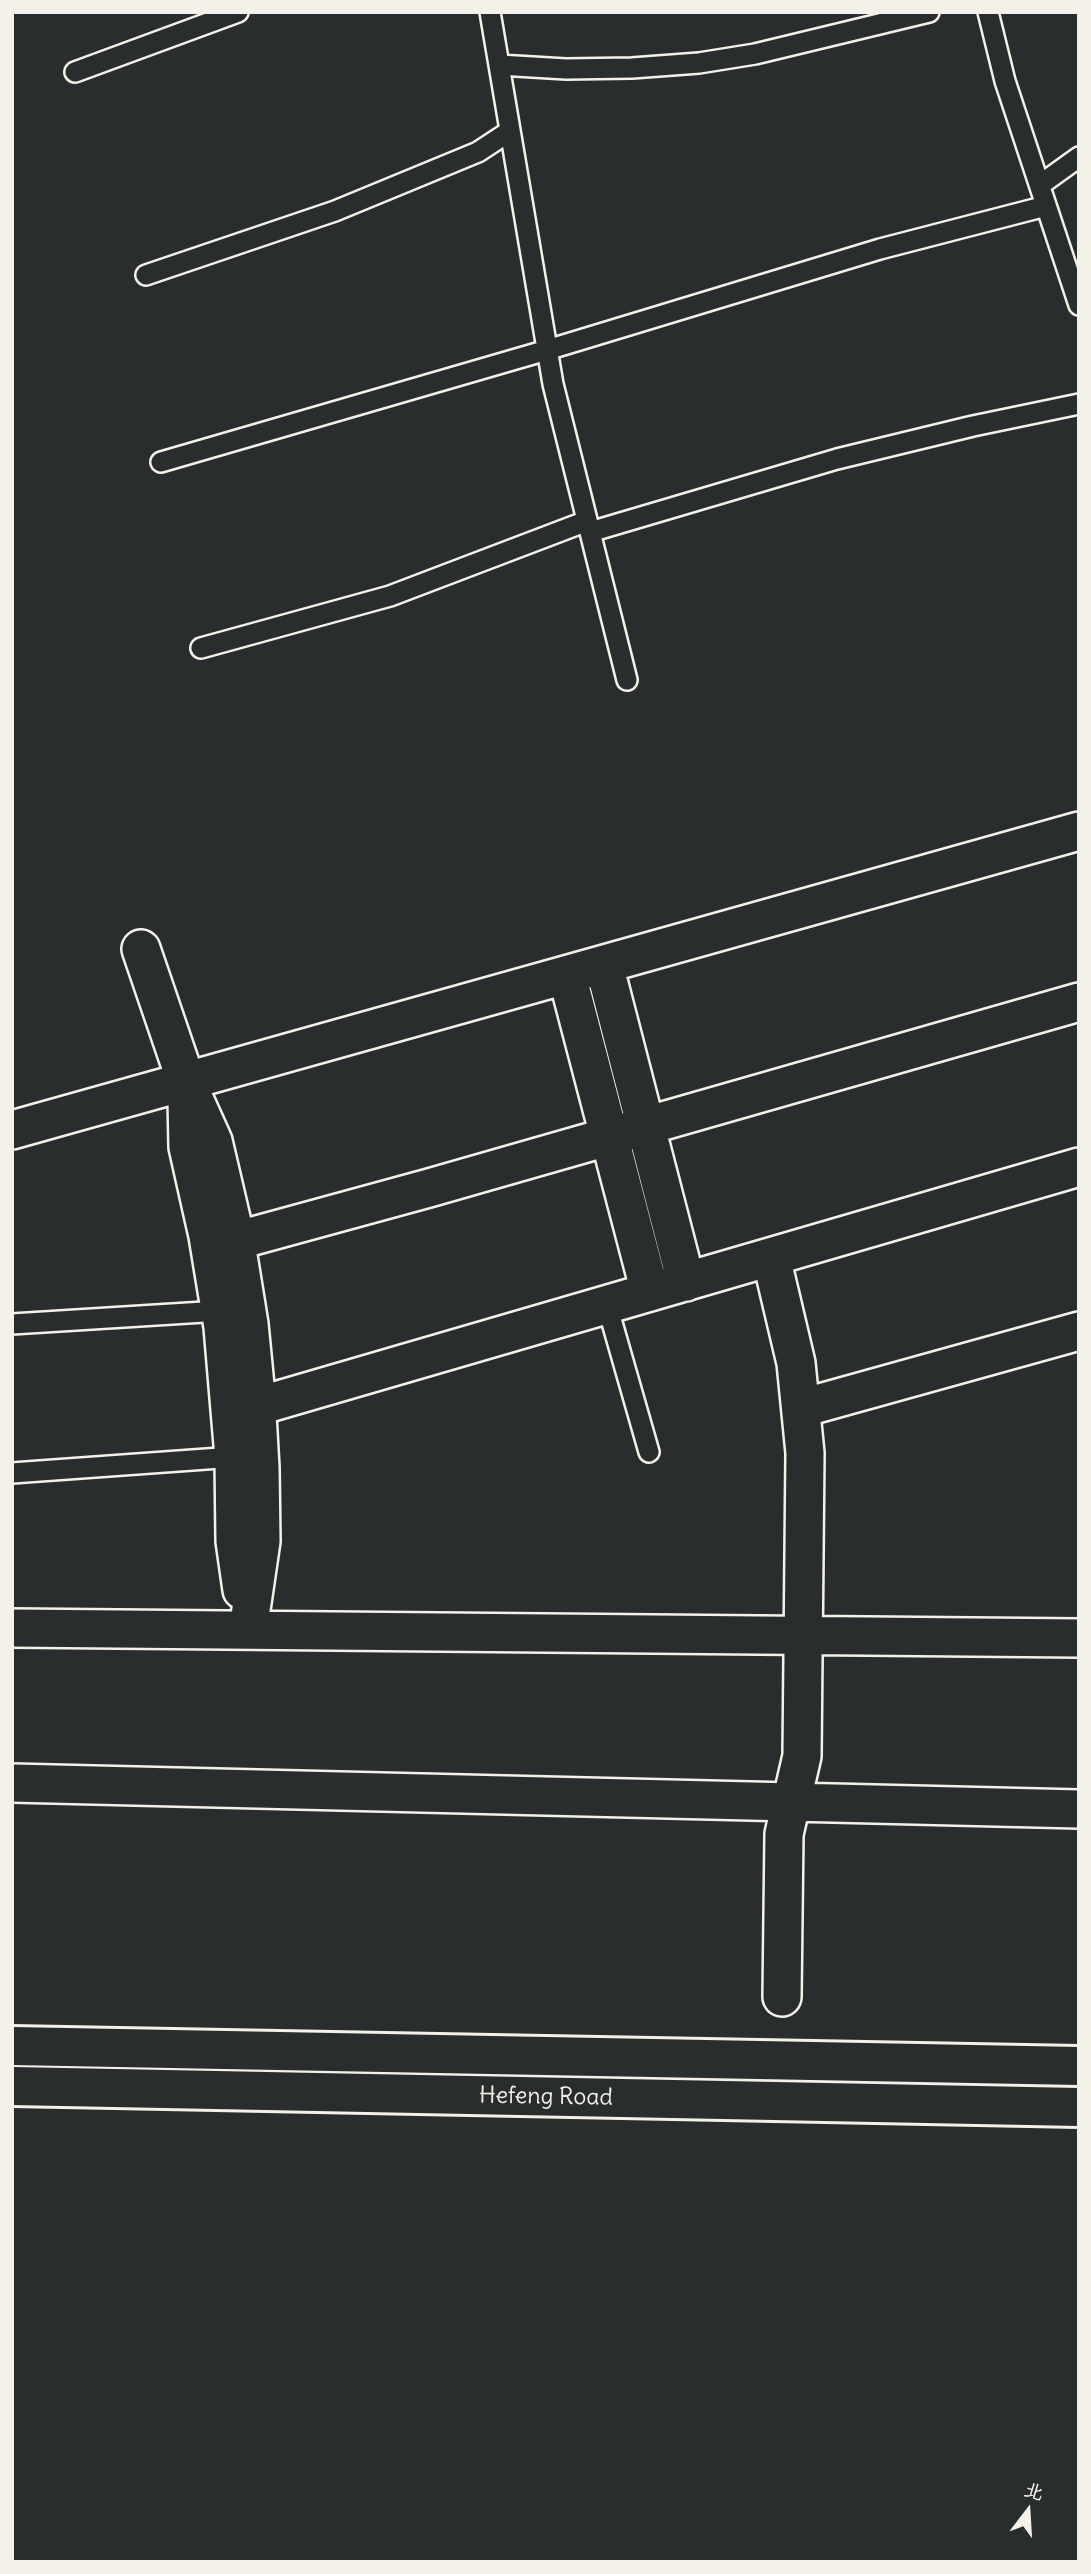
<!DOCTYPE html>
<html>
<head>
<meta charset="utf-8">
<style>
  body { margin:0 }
  #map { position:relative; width:1091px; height:2574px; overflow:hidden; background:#2a2d2e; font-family:Delius,"LXGW WenKai TC",sans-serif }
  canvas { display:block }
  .frame { position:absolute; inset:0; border:14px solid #f4f1e8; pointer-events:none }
  .north { position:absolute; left:993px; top:2476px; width:70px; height:70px; -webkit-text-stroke:5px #2a2d2e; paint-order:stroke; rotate:17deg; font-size:19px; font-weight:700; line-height:28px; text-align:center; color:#f4f1e8 }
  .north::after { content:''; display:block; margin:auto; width:24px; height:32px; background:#f4f1e8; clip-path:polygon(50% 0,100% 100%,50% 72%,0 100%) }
</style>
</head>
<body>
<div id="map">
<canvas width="1091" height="2574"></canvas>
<div class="frame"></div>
<div class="north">北</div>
</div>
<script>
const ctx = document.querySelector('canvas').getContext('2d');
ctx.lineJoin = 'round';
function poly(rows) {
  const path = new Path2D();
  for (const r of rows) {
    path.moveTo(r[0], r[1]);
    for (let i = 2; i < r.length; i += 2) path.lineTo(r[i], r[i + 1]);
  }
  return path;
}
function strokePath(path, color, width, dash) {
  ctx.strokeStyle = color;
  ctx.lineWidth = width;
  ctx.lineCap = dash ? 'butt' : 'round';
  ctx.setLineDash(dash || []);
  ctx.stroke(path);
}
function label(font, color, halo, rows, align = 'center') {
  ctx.font = font + ' Delius,sans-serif';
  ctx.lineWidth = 6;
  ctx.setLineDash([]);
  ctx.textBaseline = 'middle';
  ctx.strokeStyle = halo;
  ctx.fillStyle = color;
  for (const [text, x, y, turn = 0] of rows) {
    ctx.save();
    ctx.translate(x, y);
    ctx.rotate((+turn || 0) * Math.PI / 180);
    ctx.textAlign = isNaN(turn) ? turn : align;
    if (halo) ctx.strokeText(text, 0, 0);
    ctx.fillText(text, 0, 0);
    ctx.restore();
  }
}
const lane = poly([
  [490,12,553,384,627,680],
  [988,12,1005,81,1079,305],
  [499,65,566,69,632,68,699,63,755,54,929,12],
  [75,72,238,12],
  [1040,185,1079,157],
  [146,275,335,211,478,152,510,131],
  [161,462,547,350,880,249,1046,206],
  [590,532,837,459,973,426,1079,404],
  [201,648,390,596,587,521],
  [607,1305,649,1452],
  [12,1324,220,1311],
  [12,1473,234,1457]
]);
const street = poly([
  [141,949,186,1081,213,1141,234,1231,249,1324,256,1396,260,1468,261,1541,248,1630],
  [604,965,686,1282],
  [567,975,650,1292],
  [187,1099,188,1147,208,1236,223,1327,234,1457,235,1541,242,1590],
  [12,1130,1079,831],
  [235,1241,429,1188,1079,1002],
  [771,1257,796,1363,805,1453,802,1756,784,1834,782,1997],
  [802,1408,1079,1331],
  [231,1414,1079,1167],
  [12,1628,1079,1638],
  [12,1783,1079,1809]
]);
const secondary = poly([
  [12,2046,1079,2066],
  [12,2086,1079,2107]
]);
strokePath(lane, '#f4f1e8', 24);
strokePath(street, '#f4f1e8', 42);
strokePath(secondary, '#f4f1e8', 44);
strokePath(lane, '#2a2d2e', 19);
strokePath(street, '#2a2d2e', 37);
strokePath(secondary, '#2a2d2e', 38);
label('23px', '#f4f1e8', '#2a2d2e', [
  ["Hefeng Road",546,2097,1]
]);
</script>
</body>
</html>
